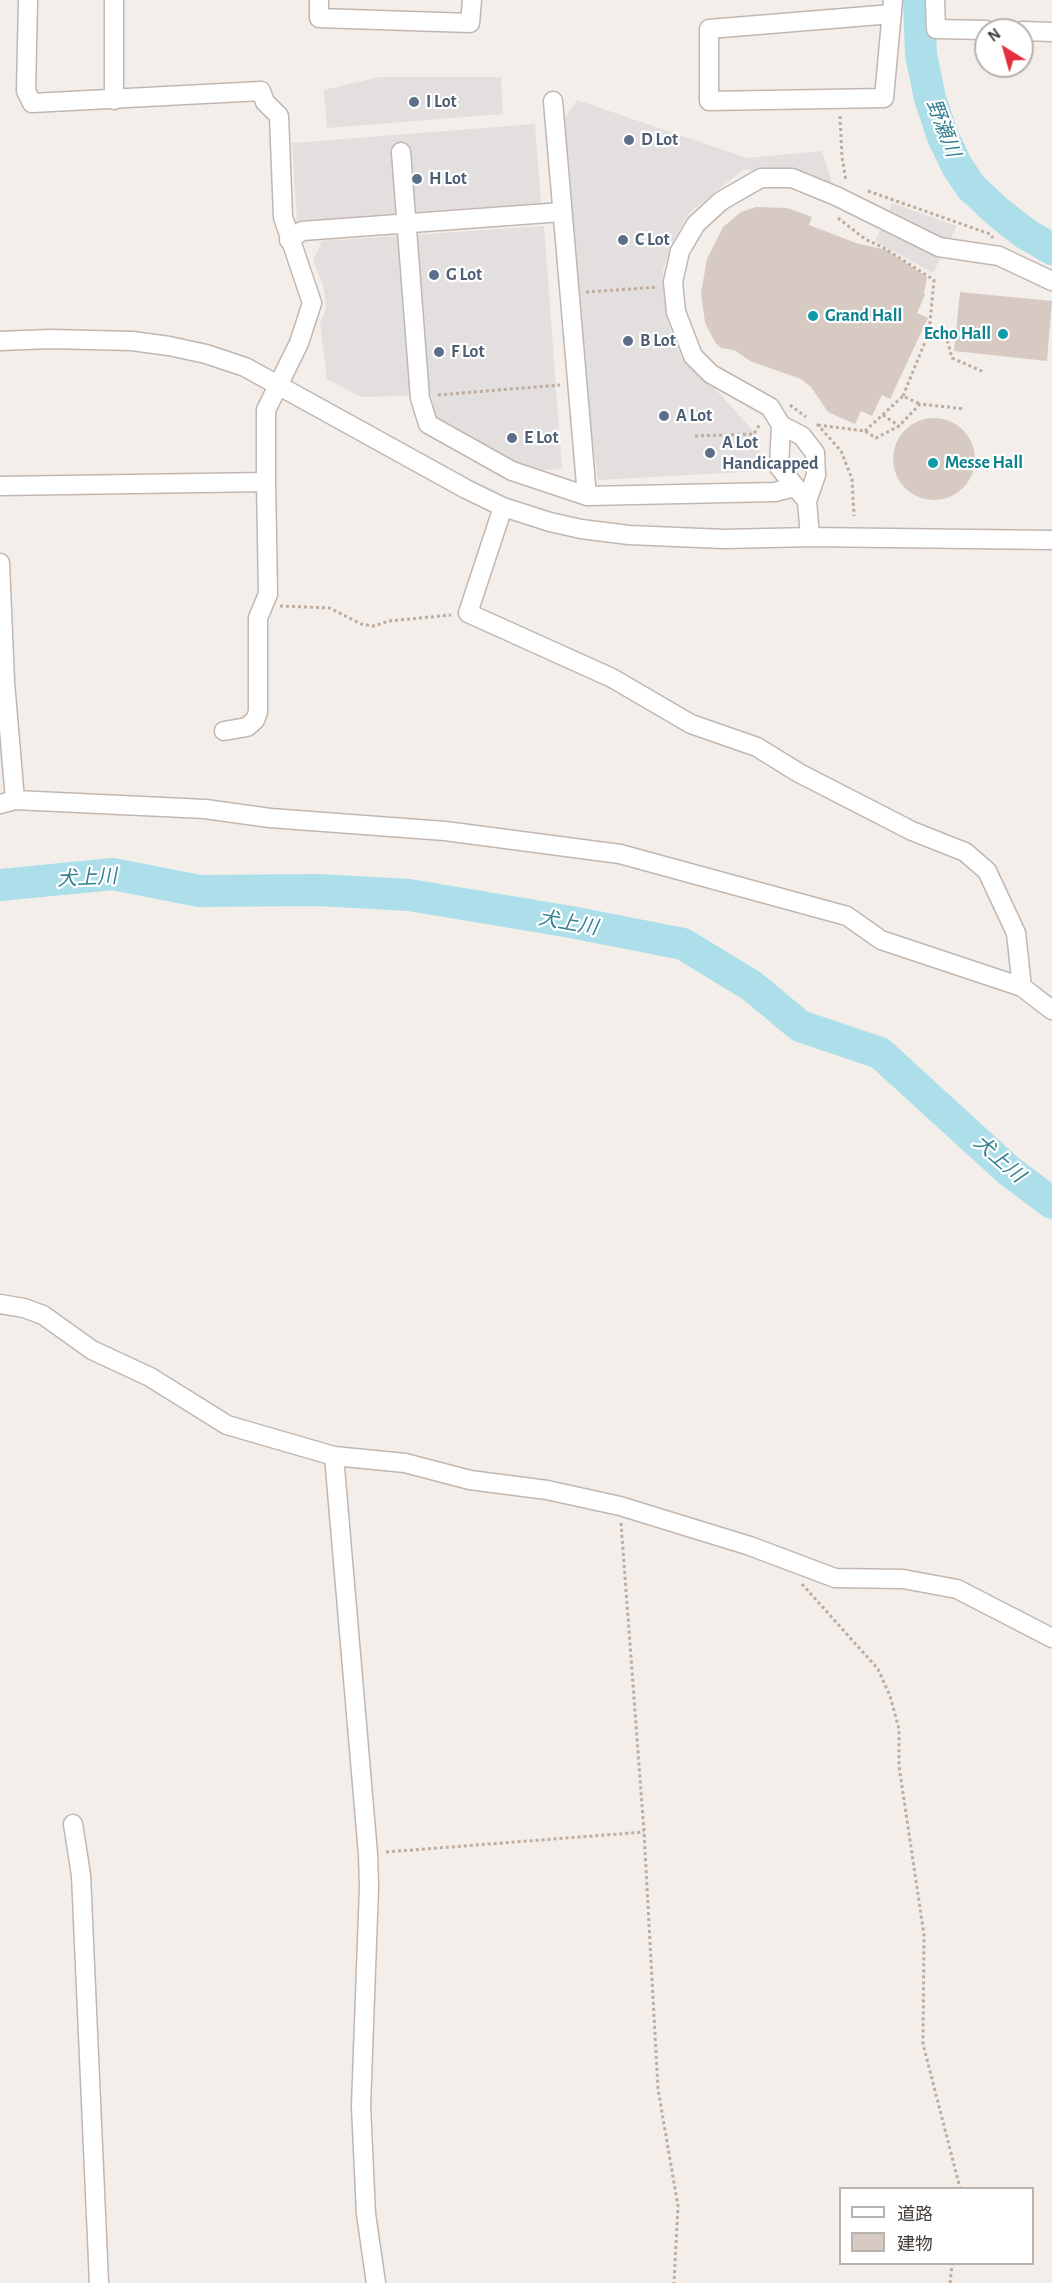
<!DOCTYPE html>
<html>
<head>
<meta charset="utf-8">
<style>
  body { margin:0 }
  #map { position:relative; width:1052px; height:2283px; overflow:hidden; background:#f3eee9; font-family:"Alegreya Sans","Noto Sans JP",sans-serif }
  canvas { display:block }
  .legend { position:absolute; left:839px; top:2187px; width:195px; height:78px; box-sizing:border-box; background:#fff; border:2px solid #b5b2af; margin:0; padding:8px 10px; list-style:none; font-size:18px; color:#463e38 }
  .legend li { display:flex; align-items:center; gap:12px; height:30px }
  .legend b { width:30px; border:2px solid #b5b2af }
  .north { position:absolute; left:974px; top:18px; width:60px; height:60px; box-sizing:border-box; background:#fff; border:2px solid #b5b2af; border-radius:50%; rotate:323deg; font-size:16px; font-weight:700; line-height:24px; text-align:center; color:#463e38 }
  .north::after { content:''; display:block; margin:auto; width:21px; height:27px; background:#e52e3e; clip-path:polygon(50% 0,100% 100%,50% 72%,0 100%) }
</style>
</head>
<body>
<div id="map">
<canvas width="1052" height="2283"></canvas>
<ul class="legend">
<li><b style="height:8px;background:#fff"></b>道路</li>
<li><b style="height:16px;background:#d7cac3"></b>建物</li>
</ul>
<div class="north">N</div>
</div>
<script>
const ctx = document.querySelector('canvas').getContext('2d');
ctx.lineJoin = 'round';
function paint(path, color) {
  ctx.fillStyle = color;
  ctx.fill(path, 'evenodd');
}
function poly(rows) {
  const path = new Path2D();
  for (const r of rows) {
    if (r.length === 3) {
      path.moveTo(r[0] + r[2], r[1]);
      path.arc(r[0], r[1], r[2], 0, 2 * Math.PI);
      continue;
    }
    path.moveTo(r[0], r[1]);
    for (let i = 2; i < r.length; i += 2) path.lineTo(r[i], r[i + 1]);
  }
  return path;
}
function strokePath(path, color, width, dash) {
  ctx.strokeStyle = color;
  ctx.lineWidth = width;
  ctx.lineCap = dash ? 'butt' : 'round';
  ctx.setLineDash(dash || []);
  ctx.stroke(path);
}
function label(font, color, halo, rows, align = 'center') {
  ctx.font = font + ' "Alegreya Sans","Noto Sans JP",sans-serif';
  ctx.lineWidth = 4.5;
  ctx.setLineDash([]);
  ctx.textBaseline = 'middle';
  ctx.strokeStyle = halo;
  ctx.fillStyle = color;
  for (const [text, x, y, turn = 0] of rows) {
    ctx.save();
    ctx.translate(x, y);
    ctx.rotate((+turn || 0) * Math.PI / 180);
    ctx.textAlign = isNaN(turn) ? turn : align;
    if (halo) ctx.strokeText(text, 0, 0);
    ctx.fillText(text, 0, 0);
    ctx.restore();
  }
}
paint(poly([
  [379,77,501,77,503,114,327,128,324,90],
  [577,100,747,158,822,151,832,183,744,169,689,213,672,243,663,270,668,322,682,359,721,395,757,435,763,471,598,480,582,366,562,122],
  [535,124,541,203,297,221,292,143],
  [892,203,957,226,933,273,875,241],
  [544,226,562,469,532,471,484,449,444,427,434,414,432,395,361,397,327,379,320,324,326,307,323,284,313,261,322,241]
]), '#e2dfde');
strokePath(poly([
  [919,0,921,55,930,98,943,137,957,166,971,187,999,213,1026,234,1052,249],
  [0,885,113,874,199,891,317,890,409,895,571,922,683,944,752,986,800,1026,880,1053,1008,1170,1052,1203]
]), '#acdfea', 32);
paint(poly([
  [756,207,787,208,812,217,809,225,856,243,886,250,927,277,924,293,925,295,917,313,928,318,890,399,882,395,872,416,861,411,855,424,828,412,811,387,801,379,750,361,734,350,721,348,715,342,705,323,701,293,707,259,723,227,741,212],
  [960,292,1052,301,1047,361,954,351],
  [934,459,41]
]), '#d7cac3');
const minor = poly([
  [28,0,26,91,32,103,261,91,265,102,279,116,283,217,312,303,299,343,266,410,266,482],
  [114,0,114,100],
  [319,0,319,18,470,23,472,0],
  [935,0,936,29,986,30],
  [892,14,709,29,709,101,884,98,893,0],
  [1022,31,1052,32],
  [553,101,587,496],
  [401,152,420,398,428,424,512,471,587,496,775,492,795,487],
  [289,240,302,231,562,212],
  [0,341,50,339,132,341,169,346,206,354,245,367,466,489,503,507,550,522,581,529,629,535,724,539,810,537,1052,540],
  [781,425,770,407,711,374,693,356,676,312,673,282,680,251,696,224,721,201,761,178,792,178,836,196,939,247,999,256,1052,281],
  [0,486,266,482,268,594,258,618,258,712,255,720,247,727,224,731],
  [807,501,779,467,781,425,802,436,815,453,816,475,807,501,810,537],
  [503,507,468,613,612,678,691,724,757,747,799,773,912,831,965,852,987,871,1016,933,1022,987],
  [0,563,5,682,15,800],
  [0,804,15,800,205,809,270,818,445,831,620,854,847,916,881,940,1022,987,1052,1010],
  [0,1304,24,1308,43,1315,92,1350,150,1377,227,1425,334,1456,405,1463,470,1480,547,1490,620,1506,750,1546,835,1578,903,1579,957,1589,1052,1638],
  [334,1456,368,1854,369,1887,361,2106,366,2214,376,2283],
  [73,1824,81,1875,99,2283]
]);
strokePath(minor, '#c1b7b0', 21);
strokePath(poly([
  [840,116,842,157,846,181],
  [868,191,990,234,993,238],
  [838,218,865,239,884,248,934,280,929,332],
  [586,292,658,287],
  [438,395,560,385],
  [903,396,929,332,947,339,952,358,984,372],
  [790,405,806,417],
  [883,415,899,426],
  [817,424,841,451,852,479,854,516],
  [818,425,865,431,876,438,899,426,920,404,965,409],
  [865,431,903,396,920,404],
  [695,436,754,434,760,424],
  [280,606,330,608,361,624,374,626,389,621,451,615],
  [621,1523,644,1832,658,2089,678,2206,674,2283],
  [802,1584,878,1669,890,1696,899,1729,899,1766,924,1935,923,2044,960,2188],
  [386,1852,644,1832],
  [950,2283,952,2264]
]), '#beac9f', 3, [3, 3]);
strokePath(minor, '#fff', 18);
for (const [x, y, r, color] of [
  [414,102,6,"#5c6f8a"],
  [629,140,6,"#5c6f8a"],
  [417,179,6,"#5c6f8a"],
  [623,240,6,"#5c6f8a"],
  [434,275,6,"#5c6f8a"],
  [813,316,6,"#0f9aa8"],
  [1003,334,6,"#0f9aa8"],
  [628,341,6,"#5c6f8a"],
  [439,352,6,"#5c6f8a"],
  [664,416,6,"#5c6f8a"],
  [512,438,6,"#5c6f8a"],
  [710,453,6,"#5c6f8a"],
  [933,463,6,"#0f9aa8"]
]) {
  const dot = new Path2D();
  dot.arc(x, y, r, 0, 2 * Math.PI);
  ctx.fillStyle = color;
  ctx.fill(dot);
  strokePath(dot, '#fff', 2);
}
label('bold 18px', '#4e5e75', '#fff', [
  ["I Lot",426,102],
  ["D Lot",641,140],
  ["H Lot",429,179],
  ["C Lot",635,240],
  ["G Lot",446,275],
  ["B Lot",640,341],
  ["F Lot",451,352],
  ["A Lot",676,416],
  ["E Lot",524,438],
  ["A Lot",722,443],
  ["Handicapped",722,464]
], 'left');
label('bold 18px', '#0d838f', '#fff', [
  ["Grand Hall",825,316],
  ["Echo Hall",991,334,"right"],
  ["Messe Hall",945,463]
], 'left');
label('italic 20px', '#358091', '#fff', [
  ["野瀬川",943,128,69],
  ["犬上川",87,878,-3],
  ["犬上川",568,923,10],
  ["犬上川",999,1159,41]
]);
</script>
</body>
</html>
